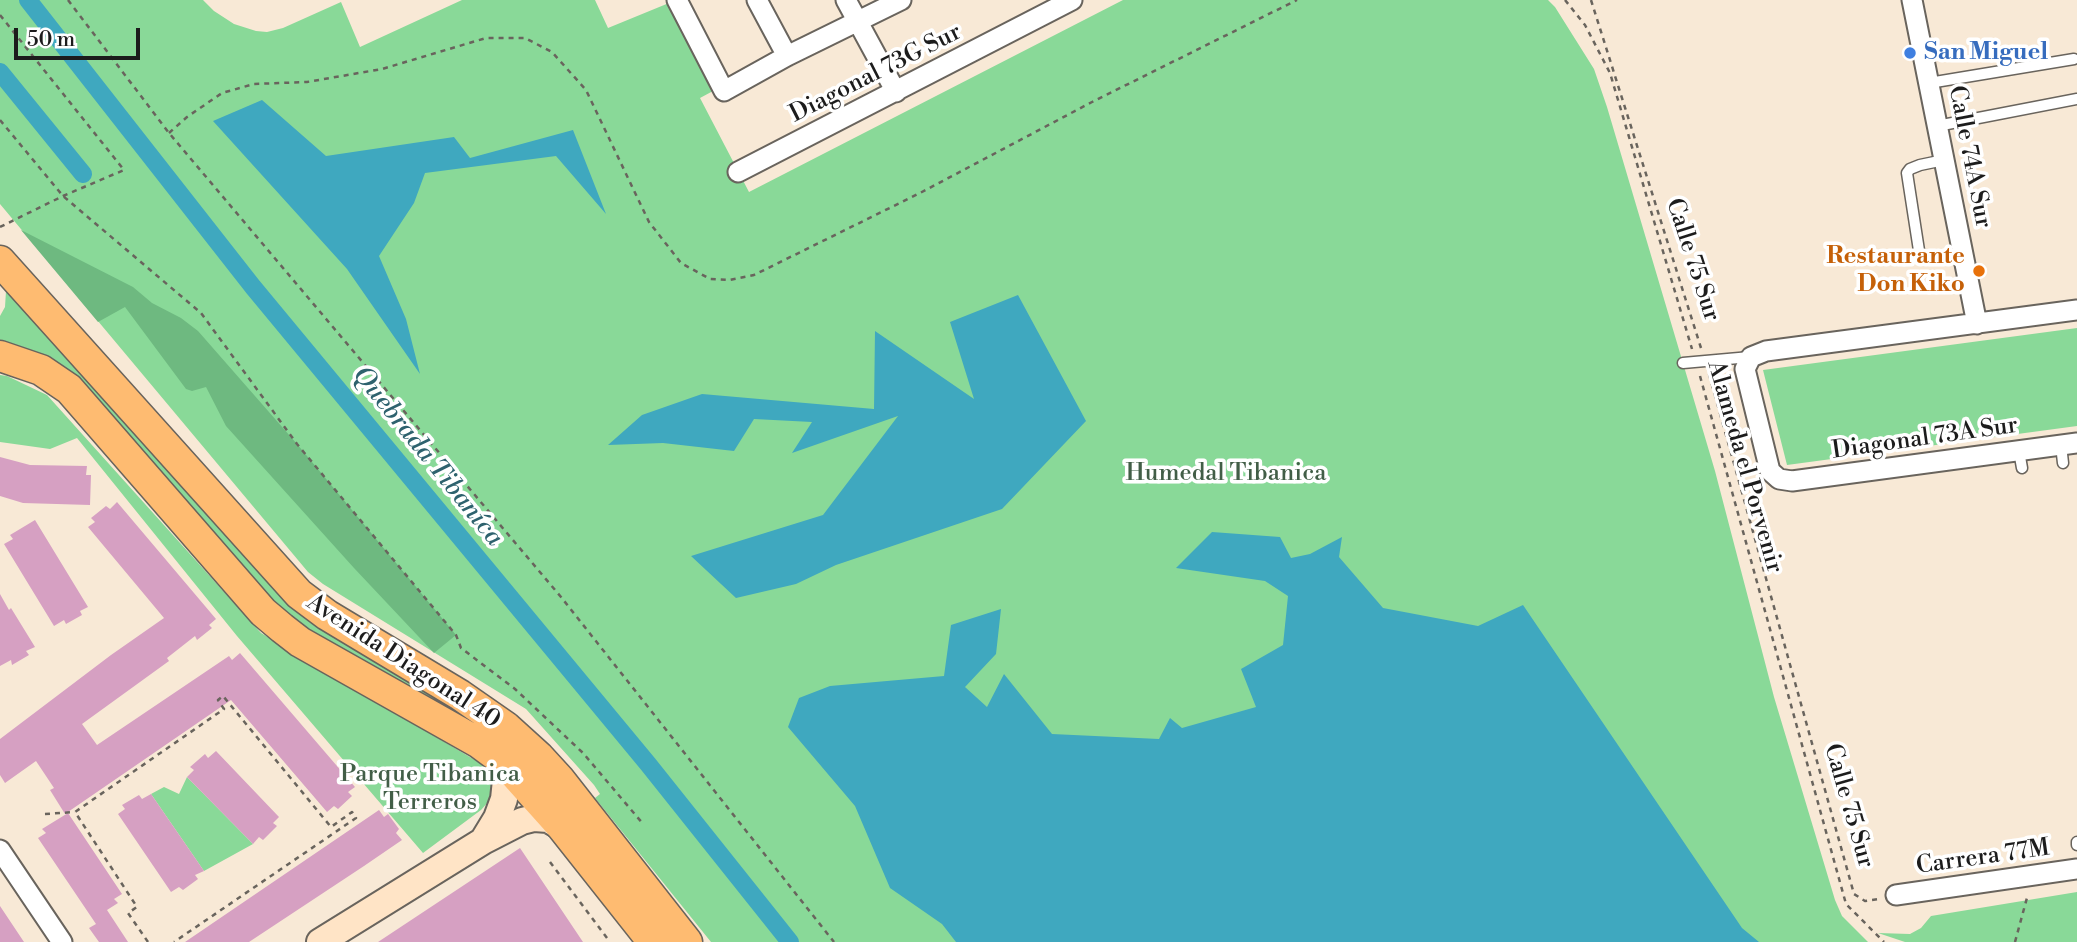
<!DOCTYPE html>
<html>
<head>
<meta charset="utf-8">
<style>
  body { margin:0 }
  #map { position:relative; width:2077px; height:942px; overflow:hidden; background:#f8e9d6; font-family:"Libre Bodoni",serif }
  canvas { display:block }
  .scale { position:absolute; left:14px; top:28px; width:126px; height:32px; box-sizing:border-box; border:4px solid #1c1c1c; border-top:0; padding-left:9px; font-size:21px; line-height:24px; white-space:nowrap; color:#1c1c1c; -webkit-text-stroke:5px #fff; paint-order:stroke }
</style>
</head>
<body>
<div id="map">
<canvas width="2077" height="942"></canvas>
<div class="scale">50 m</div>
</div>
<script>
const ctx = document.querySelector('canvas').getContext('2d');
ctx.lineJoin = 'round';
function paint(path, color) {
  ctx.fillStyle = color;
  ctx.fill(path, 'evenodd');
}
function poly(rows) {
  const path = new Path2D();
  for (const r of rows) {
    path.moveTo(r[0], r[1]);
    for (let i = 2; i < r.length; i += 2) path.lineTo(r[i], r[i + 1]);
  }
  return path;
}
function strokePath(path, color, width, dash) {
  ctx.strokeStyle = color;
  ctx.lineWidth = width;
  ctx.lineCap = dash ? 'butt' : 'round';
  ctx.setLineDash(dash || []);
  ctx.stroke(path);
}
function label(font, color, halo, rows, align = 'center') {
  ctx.font = font + ' "Libre Bodoni",serif';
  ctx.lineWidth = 7;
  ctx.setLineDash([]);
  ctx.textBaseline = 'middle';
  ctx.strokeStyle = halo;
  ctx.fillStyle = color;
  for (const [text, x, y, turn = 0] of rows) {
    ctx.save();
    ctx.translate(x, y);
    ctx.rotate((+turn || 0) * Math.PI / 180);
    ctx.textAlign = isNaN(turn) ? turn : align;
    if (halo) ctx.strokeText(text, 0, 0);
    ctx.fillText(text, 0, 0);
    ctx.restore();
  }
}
paint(poly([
  [0,0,203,0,214,11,234,24,256,31,267,32,283,28,341,2,360,47,462,0,595,0,608,28,669,3,713,91,700,98,749,192,1123,0,1548,0,1555,7,1594,69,1607,107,1715,471,1774,697,1835,900,1842,916,1868,942,711,942,595,798,600,794,594,785,526,709,323,584,308,572,0,204],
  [6,291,266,580,308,616,519,748,545,786,541,788,323,642,259,591,76,382,0,346,0,316,5,307],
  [2077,328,2077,426,1787,465,1763,370],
  [0,375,7,376,47,395,261,633,485,766,491,778,492,790,489,801,481,810,423,853,237,636,77,438,50,449,0,442],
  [187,777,253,844,204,871,151,794,164,787,179,794],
  [2077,892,2077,942,1905,942,1878,933,1910,934,1921,928,1931,916]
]), '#89d998');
paint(poly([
  [21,230,133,287,152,303,181,318,198,331,297,444,456,635,434,653,354,568,226,426,206,387,192,391,186,389,125,307,98,322]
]), '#6eb980');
paint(poly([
  [262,100,326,156,454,137,470,158,573,130,606,214,556,156,425,173,414,203,379,256,406,319,420,374,347,269,213,121],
  [1018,295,1086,421,1002,509,836,565,796,584,736,598,691,556,823,515,898,416,792,453,812,422,754,419,734,451,663,443,608,445,642,415,702,394,874,409,875,331,974,399,950,322],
  [1212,532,1280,537,1291,558,1310,554,1342,537,1339,557,1383,608,1478,626,1523,605,1742,928,1759,942,956,942,942,924,890,888,855,806,788,727,799,698,830,686,944,676,951,625,1001,609,996,654,965,687,987,707,1004,674,1052,734,1159,739,1170,718,1182,728,1256,707,1241,669,1283,645,1288,596,1265,581,1176,568]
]), '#3fa8bf');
strokePath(poly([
  [28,0,253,287,648,764,790,942],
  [0,72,83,174]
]), '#3fa8bf', 18);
paint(poly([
  [0,457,30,465,87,466,86,475,91,475,90,505,23,503,0,496],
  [117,502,216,619,209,625,212,628,197,640,195,636,167,658,169,661,82,724,97,745,229,656,232,660,240,653,355,787,348,792,352,796,338,809,334,806,327,812,231,700,65,814,50,790,54,788,36,761,5,783,0,775,0,739,111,655,164,618,88,527,95,522,91,518,106,506,110,509],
  [35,520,88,607,80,611,82,615,66,624,64,620,54,626,4,544,13,539,10,535],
  [0,594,9,610,11,608,35,647,26,651,29,655,12,665,11,660,0,666],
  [216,751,279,817,273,823,277,826,263,840,259,837,253,844,187,777,194,770,190,767,205,754,208,758],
  [151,794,204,871,195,875,198,879,183,890,179,887,171,892,118,814,125,809,122,805,139,795,142,799],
  [379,810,384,817,388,814,399,829,396,833,402,840,364,866,249,942,185,942],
  [68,813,122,894,114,899,118,903,107,910,128,942,99,942,89,928,96,924,38,838,46,833,42,829],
  [520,848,583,942,378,942],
  [0,906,24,942,0,942]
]), '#d6a0c2');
const lane = poly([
  [1929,83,2074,59],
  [1937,126,2077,99],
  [1920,257,1907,173,1910,169,1920,165,1944,160],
  [1683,363,1750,357],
  [2061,445,2063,463],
  [2019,451,2022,468],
  [2077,842,2077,845]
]);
const street = poly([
  [677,0,724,91,787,56,901,0],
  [757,0,787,56],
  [846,0,896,92],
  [1912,0,1977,324],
  [738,172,1072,0],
  [2077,310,1766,351,1751,357,1745,369,1770,471,1779,479,1792,481,2077,443],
  [0,850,62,942],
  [1896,895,2077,869]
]);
const secondary = poly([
  [483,841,497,818,504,799,506,780,502,760],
  [320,942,483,841,522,821,534,818,548,819,562,827]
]);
const primary = poly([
  [0,261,299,594,327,615,460,695,506,727,538,756,560,780,687,942],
  [0,356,41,370,69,389,263,612,282,628,300,642,479,743,502,760,562,827,653,942]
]);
strokePath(lane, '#69645d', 13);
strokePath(street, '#69645d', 23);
strokePath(secondary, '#69645d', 30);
strokePath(primary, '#69645d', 33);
strokePath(poly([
  [68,0,169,133,561,597,834,942],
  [1565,0,1585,25,1610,73,1692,349],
  [1591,0,1701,348],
  [0,15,124,170,63,196,0,227],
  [0,120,63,196,201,313,297,444,456,635,461,648,515,689,583,753,644,825],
  [169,133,187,117,222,93,254,84,307,82,382,69,486,38,525,38,552,52,586,90,649,222,681,263,710,279,729,280,754,275,920,193,1092,102,1297,0],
  [1709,374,1854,894,1865,901,1879,899],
  [1700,376,1846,904,1884,942],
  [45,814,75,812],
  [550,862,610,942],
  [148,942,128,913,137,907,75,812,224,709,218,700,223,696,331,827,352,812,356,818,174,942],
  [2015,942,2028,894]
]), '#69645d', 2.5, [5, 5]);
strokePath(lane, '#fff', 10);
strokePath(street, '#fff', 19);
strokePath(secondary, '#ffe4c6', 26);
strokePath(primary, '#febb71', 30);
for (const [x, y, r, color] of [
  [1910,53,7,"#3f7fe0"],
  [1979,271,7,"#e8710a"]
]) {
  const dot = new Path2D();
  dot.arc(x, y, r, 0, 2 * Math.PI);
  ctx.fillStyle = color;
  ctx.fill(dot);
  strokePath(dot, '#fff', 2.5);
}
label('bold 24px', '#366cbe', '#fff', [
  ["San Miguel",1924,53]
], 'left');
label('24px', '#1c1c1c', '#fff', [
  ["Diagonal 73G Sur",876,74,-27],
  ["Calle 74A Sur",1969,157,79],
  ["Calle 75 Sur",1692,260,72],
  ["Diagonal 73A Sur",1925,439,-8],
  ["Alameda el Porvenir",1744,467,74],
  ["Avenida Diagonal 40",403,662,33],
  ["Calle 75 Sur",1848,806,74],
  ["Carrera 77M",1983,858,-8]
]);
label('bold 24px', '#c56008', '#fff', [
  ["Restaurante",1965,257],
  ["Don Kiko",1965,285]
], 'right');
label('24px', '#425e47', '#fff', [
  ["Humedal Tibanica",1226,474],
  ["Parque Tibanica",430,775],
  ["Terreros",430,803]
]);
label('italic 26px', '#2e626e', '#fff', [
  ["Quebrada Tibaníca",427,457,51]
]);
</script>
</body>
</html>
